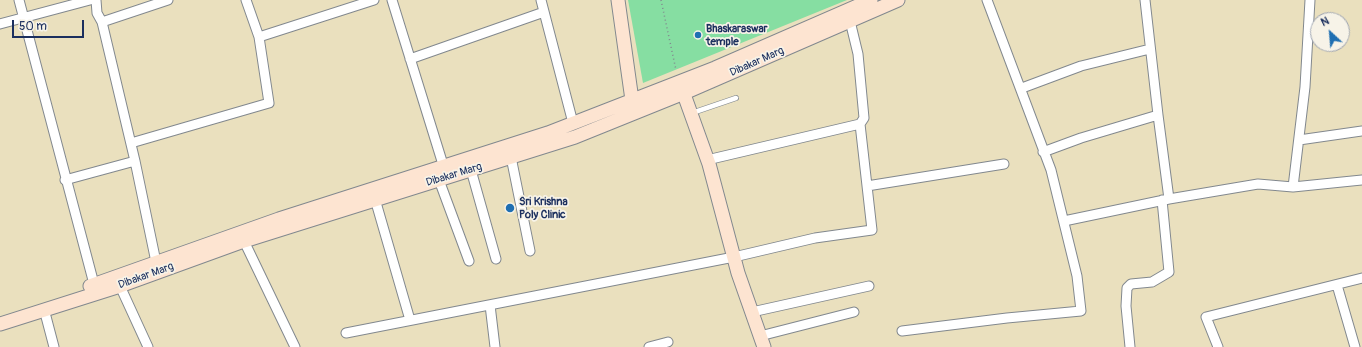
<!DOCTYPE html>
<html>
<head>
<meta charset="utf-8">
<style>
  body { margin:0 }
  #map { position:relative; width:1362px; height:347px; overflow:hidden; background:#eae0be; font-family:Pangolin,sans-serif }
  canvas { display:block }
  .north { position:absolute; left:1310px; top:12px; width:40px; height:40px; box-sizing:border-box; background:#f7f3e8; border:1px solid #9fa5b1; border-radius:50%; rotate:334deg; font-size:11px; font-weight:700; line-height:16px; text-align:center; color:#1b2f5e }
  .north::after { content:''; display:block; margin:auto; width:14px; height:18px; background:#1f6fb2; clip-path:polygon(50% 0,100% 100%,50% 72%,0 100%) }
  .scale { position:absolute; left:12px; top:20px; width:72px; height:18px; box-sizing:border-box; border:2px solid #1b2f5e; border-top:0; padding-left:5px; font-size:12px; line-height:14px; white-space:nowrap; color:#1b2f5e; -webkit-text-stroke:3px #f7f3e8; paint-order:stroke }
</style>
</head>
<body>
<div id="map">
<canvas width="1362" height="347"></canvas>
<div class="north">N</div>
<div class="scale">50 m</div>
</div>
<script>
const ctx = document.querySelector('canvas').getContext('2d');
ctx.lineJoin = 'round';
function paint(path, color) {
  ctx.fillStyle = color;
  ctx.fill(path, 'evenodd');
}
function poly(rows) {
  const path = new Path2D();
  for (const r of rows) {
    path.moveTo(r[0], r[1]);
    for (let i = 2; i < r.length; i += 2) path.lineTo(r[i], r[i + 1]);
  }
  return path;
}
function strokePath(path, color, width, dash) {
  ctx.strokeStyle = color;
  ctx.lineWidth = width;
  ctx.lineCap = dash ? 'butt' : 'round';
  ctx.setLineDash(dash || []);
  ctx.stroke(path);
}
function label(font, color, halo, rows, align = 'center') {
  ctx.font = font + ' Pangolin,sans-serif';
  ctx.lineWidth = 3.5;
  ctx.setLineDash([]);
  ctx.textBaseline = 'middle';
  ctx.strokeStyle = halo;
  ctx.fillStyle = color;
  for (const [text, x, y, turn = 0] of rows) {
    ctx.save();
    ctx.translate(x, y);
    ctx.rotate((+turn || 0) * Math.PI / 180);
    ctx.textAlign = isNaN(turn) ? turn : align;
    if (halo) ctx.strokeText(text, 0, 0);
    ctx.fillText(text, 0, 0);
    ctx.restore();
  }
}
paint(poly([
  [628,0,847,0,643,83]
]), '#86dea2');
const lane = poly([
  [692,113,736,98]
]);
const street = poly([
  [19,0,94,284],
  [96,0,97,13,102,22,135,161,156,262],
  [246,0,259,37,374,0],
  [392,0,445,171],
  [541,0,573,123],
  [1145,0,1158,115],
  [102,22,168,0],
  [0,24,90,0],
  [410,59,544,12],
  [1022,88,1081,66,1150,49],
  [1299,140,1362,131],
  [131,143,269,103,259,37],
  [1043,152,1081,138,1158,115,1169,199,1064,221],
  [511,157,530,251],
  [707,160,860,124,864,118,858,54,850,21],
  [471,170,496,259],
  [65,180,135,161],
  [439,180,469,261],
  [867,186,1004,164],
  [1293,187,1362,180],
  [375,199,410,320],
  [1169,199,1258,184,1293,187,1305,87,1310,0],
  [244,241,295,347],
  [1337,285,1355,347],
  [120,286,148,347],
  [490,305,495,347],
  [44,309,54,347],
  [752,312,869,286],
  [902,331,1007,318,1081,311,1077,276,1051,170,987,0],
  [346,333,734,257,815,238,872,230,860,124],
  [760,336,854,312],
  [649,347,668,342],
  [1130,347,1126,306,1127,288,1131,284,1152,282,1169,272,1162,200],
  [1218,347,1206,317,1362,278]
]);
const secondary = poly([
  [618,0,632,100],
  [681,86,709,164,738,273,764,347],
  [90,286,279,219,548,133,715,68,871,0],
  [0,324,120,286,244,241,575,137,684,93,898,0]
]);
strokePath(lane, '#82888e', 6);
strokePath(street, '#82888e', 11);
strokePath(secondary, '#82888e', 15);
strokePath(poly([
  [661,0,676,70]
]), '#82888e', 1.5, [1, 3]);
strokePath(lane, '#fff', 4.5);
strokePath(street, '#fff', 9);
strokePath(secondary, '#fde4d1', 13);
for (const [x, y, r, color] of [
  [698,35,4,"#1f6fb2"],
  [510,208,5,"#1f6fb2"]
]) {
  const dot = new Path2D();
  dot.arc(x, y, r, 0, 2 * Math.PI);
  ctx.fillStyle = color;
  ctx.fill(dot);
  strokePath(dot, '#f7f3e8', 1.5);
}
label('bold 11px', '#1b2f5e', '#f7f3e8', [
  ["Bhaskaraswar",706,29],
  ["temple",706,42],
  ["Sri Krishna",519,202],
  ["Poly Clinic",519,215]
], 'left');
label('11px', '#1b2f5e', '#f7f3e8', [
  ["Dibakar Marg",757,62,-24],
  ["Dibakar Marg",454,175,-17],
  ["Dibakar Marg",146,276,-20]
]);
</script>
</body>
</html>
